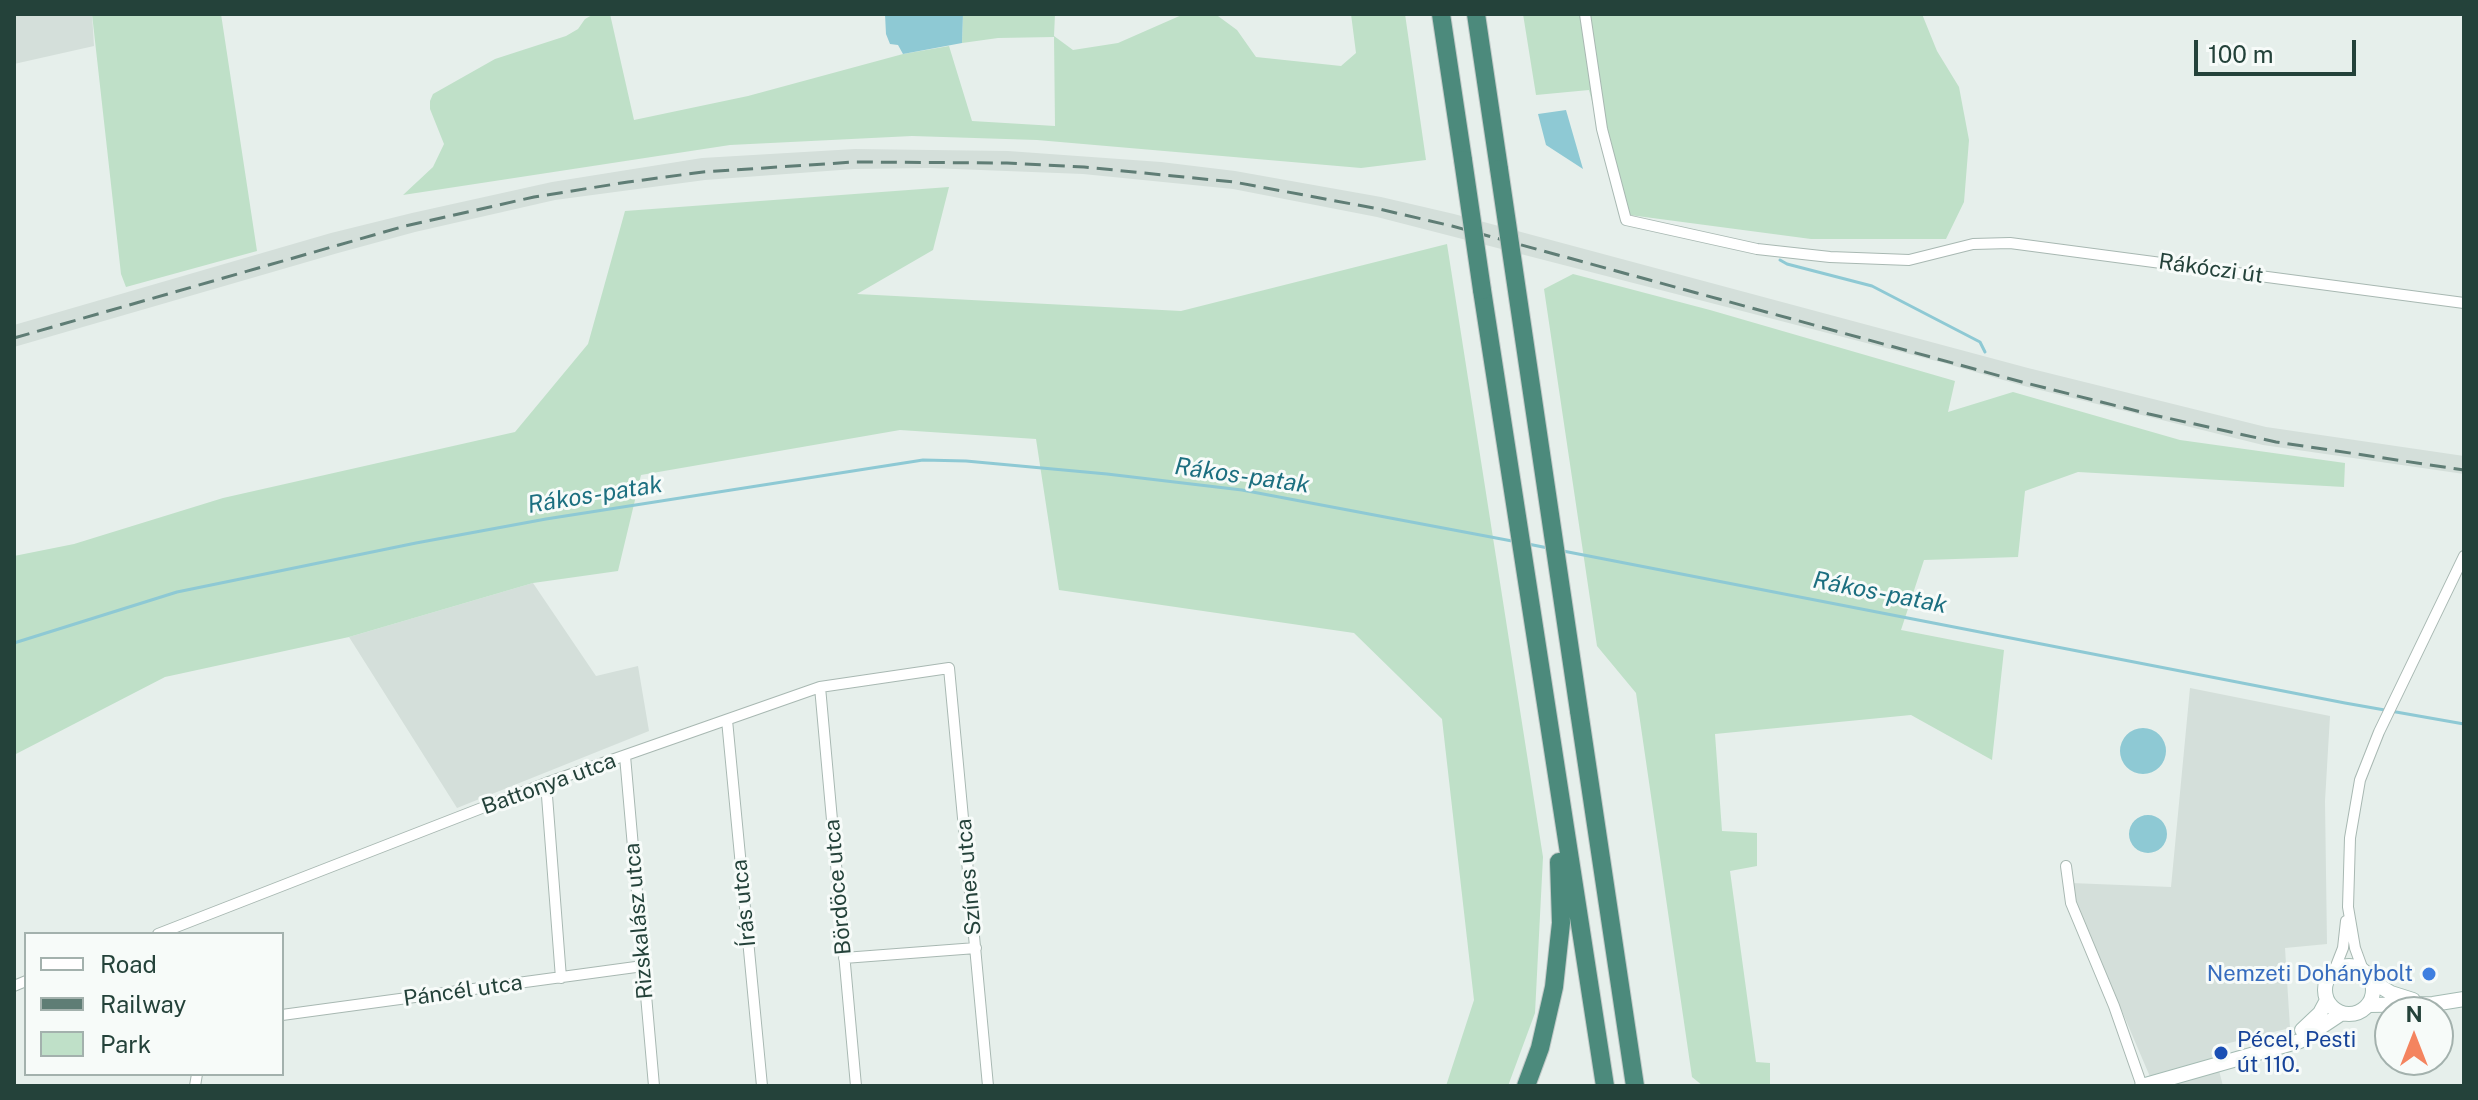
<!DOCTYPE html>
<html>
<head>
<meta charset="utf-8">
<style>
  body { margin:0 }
  #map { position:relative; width:2478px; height:1100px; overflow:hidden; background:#e6efeb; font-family:"Public Sans",sans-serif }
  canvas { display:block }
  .frame { position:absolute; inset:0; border:16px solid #24423a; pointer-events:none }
  .legend { position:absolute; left:24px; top:932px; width:260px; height:144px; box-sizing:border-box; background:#f7fbf9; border:2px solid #a3b1ad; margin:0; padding:10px 14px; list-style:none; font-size:24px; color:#24423a }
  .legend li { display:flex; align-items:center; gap:16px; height:40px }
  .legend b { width:40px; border:2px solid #a3b1ad }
  .north { position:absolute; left:2374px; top:996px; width:80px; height:80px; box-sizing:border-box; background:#f7fbf9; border:2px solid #a3b1ad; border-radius:50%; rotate:0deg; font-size:22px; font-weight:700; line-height:32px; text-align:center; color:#24423a }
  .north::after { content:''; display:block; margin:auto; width:28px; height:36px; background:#f4845f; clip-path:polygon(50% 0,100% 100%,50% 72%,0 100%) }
  .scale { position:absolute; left:2194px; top:40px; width:162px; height:36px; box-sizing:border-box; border:4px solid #24423a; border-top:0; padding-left:10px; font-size:24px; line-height:28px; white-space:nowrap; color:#24423a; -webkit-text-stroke:6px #f7fbf9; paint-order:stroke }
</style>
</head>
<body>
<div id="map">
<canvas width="2478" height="1100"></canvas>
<div class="frame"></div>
<ul class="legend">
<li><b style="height:10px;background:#fff"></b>Road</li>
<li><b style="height:10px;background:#5f7d75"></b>Railway</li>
<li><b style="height:22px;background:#bfe0c8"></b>Park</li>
</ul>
<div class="north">N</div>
<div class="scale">100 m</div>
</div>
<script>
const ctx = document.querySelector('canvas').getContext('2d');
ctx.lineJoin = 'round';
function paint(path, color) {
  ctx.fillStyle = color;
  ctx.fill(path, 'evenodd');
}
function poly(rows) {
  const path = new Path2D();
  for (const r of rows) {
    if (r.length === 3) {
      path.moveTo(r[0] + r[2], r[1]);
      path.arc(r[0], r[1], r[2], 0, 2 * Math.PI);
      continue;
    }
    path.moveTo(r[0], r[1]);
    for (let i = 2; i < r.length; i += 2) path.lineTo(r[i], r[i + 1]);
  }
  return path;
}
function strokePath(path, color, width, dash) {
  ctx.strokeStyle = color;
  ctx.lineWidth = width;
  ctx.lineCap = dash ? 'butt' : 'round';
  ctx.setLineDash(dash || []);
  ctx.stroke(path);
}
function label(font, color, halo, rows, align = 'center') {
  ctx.font = font + ' "Public Sans",sans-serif';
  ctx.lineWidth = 6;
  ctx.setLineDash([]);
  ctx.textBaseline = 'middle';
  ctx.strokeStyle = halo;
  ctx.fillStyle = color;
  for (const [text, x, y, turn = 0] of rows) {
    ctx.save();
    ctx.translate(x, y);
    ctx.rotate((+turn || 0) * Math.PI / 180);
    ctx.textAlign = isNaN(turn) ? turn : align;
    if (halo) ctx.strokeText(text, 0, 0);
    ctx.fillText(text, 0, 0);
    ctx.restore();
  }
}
paint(poly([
  [14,14,92,14,94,46,14,64],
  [855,149,1008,151,1161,162,1235,171,1381,197,1454,214,2028,368,2266,427,2464,456,2464,474,2263,445,2024,386,1944,363,1377,217,1233,189,1083,174,930,168,854,169,705,180,555,200,415,232,338,253,14,347,14,325,331,233,412,213,552,182,702,158],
  [533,583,596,676,638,666,649,731,457,808,349,637],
  [2190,688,2330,716,2325,801,2327,944,2285,948,2290,1028,2213,1047,2223,1086,2154,1086,2080,913,2071,883,2171,887]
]), '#d4dfda');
paint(poly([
  [92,14,221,14,257,251,126,287,121,274],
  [594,14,610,14,634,120,748,96,903,54,949,46,972,121,1055,126,1054,37,998,38,962,43,963,14,1055,14,1054,36,1073,50,1118,43,1184,14,1218,16,1237,30,1256,57,1341,66,1356,53,1351,14,1405,14,1426,160,1361,168,1037,140,912,136,730,145,403,195,433,167,444,144,430,109,430,101,433,94,495,59,566,36,578,29,585,19],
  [1523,14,1922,14,1937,51,1959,87,1969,140,1964,202,1946,239,1811,239,1622,214,1589,90,1536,95],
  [949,187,933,250,857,294,1181,311,1447,244,1543,857,1535,1013,1508,1086,1446,1086,1474,1000,1442,719,1354,633,1059,590,1036,439,900,430,641,475,618,571,533,583,349,637,165,677,14,755,14,556,74,544,223,498,515,432,588,344,625,211],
  [1573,274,1710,310,1955,381,1948,412,2013,392,2180,440,2345,463,2344,487,2078,472,2025,491,2018,557,1924,560,1901,630,2004,650,1992,760,1911,715,1715,734,1722,831,1757,833,1757,866,1730,871,1756,1062,1770,1063,1770,1086,1703,1086,1692,1077,1636,693,1597,646,1544,289]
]), '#bfe0c8');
paint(poly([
  [885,14,963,14,962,43,903,54,898,45,890,44,886,34],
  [1566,110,1583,169,1546,145,1538,114],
  [2143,751,23],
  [2148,834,19]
]), '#8ec9d4');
strokePath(poly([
  [1780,260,1787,264,1872,286,1980,342,1985,352],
  [1528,544,1548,548],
  [1563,551,2345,703,2464,724],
  [14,643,177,592,416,543,546,519,923,460,966,461,1107,474,1242,490,1512,541]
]), '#8ec9d4', 3);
const minor = poly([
  [1585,14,1602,129,1626,220,1757,249,1830,257,1909,260,1973,244,2010,243,2464,303],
  [820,687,856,1086],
  [727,720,762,1086],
  [625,756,654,1086],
  [546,783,561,978],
  [2066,866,2071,903,2114,1006,2142,1086],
  [158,934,546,783,820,687,949,668,988,1086],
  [844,958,976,948],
  [2363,970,2355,948,2348,907,2350,838,2360,780,2379,732,2464,556],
  [2334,971,2343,948,2346,921],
  [14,986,26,981],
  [282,1015,643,966],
  [195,1086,197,1074]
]);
const secondary = poly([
  [2349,990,24],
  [2373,982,2391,993,2413,1000],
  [2369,1005,2433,1004,2464,999],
  [2302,1030,2320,1013,2327,1000],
  [2142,1086,2300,1041,2342,1013]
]);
const trunk = poly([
  [1441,14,1463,160],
  [1476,14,1499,169],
  [1482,290,1605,1086],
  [1579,711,1635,1086],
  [1526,1086,1540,1048,1554,987,1561,923,1559,862]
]);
strokePath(minor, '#a8b8b2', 12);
strokePath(secondary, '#a4bbb3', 16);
strokePath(trunk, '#c2cac8', 20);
strokePath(minor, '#fff', 10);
strokePath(secondary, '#fff', 14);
strokePath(trunk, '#4c8a7c', 18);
strokePath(poly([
  [14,338,405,226,534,197,628,182,703,172,854,162,1007,163,1084,167,1234,182,1379,209,1452,226,2022,382,2149,414,2276,442,2464,470]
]), '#5f7d75', 3, [16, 8]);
const trunkBridge = poly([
  [1463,160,1482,290],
  [1499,169,1579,711]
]);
strokePath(trunkBridge, '#c2cac8', 20, []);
strokePath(trunkBridge, '#4c8a7c', 18);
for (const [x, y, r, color] of [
  [2429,974,8,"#3f7fe0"],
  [2221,1053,8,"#1a4fb4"]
]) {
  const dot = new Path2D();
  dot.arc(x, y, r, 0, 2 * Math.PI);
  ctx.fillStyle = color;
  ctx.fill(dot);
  strokePath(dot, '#f7fbf9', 3);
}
label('22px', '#24423a', '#f7fbf9', [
  ["Rákóczi út",2211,269,8],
  ["Battonya utca",549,784,-20],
  ["Színes utca",969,877,-95],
  ["Bördöce utca",838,887,-95],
  ["Írás utca",744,903,-96],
  ["Rizskalász utca",639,921,-95],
  ["Páncél utca",463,991,-8]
]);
label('22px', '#366cbe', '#f7fbf9', [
  ["Nemzeti Dohánybolt",2413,974]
], 'right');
label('22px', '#164399', '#f7fbf9', [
  ["Pécel, Pesti",2237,1040],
  ["út 110.",2237,1065]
], 'left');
label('italic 24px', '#1c6f80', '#f7fbf9', [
  ["Rákos-patak",1242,476,8],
  ["Rákos-patak",595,495,-9],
  ["Rákos-patak",1880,593,11]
]);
</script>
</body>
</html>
